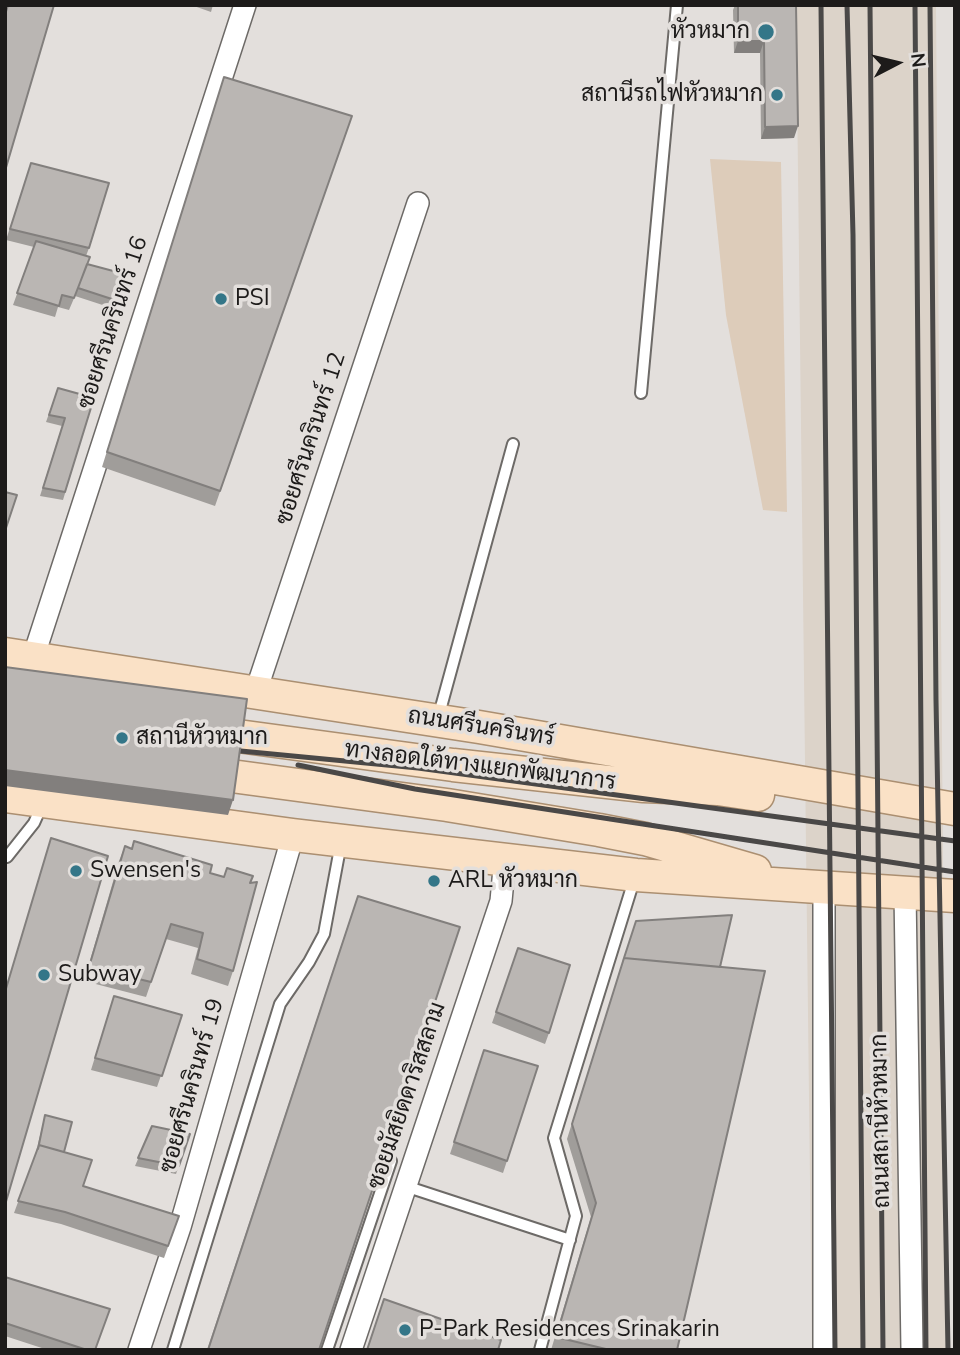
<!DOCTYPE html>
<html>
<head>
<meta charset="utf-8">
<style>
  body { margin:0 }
  #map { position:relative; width:960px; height:1355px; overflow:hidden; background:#e3dfdc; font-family:"Nunito Sans",sans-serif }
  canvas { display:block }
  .frame { position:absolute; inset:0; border:7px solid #1d1b1a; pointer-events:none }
  .north { position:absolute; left:862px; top:28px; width:70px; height:70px; -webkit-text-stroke:5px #e3dfdc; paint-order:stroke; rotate:83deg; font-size:19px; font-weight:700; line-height:28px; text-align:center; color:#1d1b1a }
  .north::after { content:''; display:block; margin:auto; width:24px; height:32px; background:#1d1b1a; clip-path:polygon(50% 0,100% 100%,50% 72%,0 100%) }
</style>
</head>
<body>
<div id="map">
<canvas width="960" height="1355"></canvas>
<div class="frame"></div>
<div class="north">N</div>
</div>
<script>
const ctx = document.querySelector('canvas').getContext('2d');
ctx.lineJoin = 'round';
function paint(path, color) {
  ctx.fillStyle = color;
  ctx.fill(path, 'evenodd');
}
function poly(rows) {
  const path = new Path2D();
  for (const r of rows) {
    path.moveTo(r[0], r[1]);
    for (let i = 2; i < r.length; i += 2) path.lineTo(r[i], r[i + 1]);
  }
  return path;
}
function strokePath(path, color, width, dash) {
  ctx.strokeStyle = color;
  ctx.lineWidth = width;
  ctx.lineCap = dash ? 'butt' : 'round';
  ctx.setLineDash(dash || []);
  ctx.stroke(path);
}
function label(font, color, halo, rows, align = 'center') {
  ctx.font = font + ' "Nunito Sans",Sarabun,sans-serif';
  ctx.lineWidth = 7;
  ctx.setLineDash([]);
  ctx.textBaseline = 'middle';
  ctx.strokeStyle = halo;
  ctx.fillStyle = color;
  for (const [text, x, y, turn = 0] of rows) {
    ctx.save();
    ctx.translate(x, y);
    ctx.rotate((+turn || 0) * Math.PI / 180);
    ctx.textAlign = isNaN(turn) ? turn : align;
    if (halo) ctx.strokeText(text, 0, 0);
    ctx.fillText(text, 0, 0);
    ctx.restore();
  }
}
paint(poly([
  [796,5,936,5,947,1350,812,1350]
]), '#dcd3c9');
paint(poly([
  [710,159,781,162,787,512,763,510,726,315]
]), '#ddccba');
const service = poly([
  [641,393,677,5],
  [438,718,513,444],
  [7,857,34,823,43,803],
  [405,1186,570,1240],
  [173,1350,280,1004,309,962,324,934,341,843],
  [327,1350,391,1161],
  [540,1350,576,1216,554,1138,635,877]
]);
const minor = poly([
  [33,658,245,5],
  [256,691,418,203],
  [824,887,824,1350],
  [905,892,912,1350],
  [139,1350,180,1227,293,835],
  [351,1350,501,901,505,858]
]);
const primary = poly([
  [5,654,479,727,955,809],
  [201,731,453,765,644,786,718,789,758,795],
  [194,771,447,805,599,830,645,839,755,871],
  [5,796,293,835,636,875,955,896]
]);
strokePath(service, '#6d6a67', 14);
strokePath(minor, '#6d6a67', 24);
strokePath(primary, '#ab8f71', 35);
strokePath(service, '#fff', 10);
strokePath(minor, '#fff', 21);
strokePath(primary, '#fae1c6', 32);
strokePath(poly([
  [821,5,835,1350],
  [847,5,853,235,863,1350],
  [870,5,883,1350],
  [915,5,926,1350],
  [930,5,936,700,948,1350],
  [220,749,418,768,955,841],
  [298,765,415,789,955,872]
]), '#4a4847', 5);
paint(poly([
  [191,5,213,5,211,12],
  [735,5,796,5,794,138,761,139,760,53,734,53,733,10],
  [224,77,352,116,215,506,102,467],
  [31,163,89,248,86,256,88,264,132,276,118,310,75,296,69,310,58,307,55,317,13,305,34,247,6,240],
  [58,388,94,398,63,500,40,496,62,426,46,422],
  [134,841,210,873,250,883,233,971,228,986,191,974,198,948,166,939,146,997,84,981,119,861,125,846,131,849],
  [358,896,319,1350,207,1350,347,928],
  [636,921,720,967,677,1350,551,1350,591,1217,567,1139,619,973],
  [518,948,549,1033,545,1044,492,1023],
  [114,996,182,1015,157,1087,91,1070],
  [484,1050,538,1066,503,1173,450,1154],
  [45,1115,64,1152,83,1186,179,1216,164,1258,61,1224,14,1213,35,1156],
  [152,1126,190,1134,176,1174,135,1166],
  [5,1277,95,1350,48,1350,5,1336]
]), '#a09d9a');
paint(poly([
  [738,41,764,41,760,53,734,53],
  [798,126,794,138,761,139,765,127],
  [5,770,233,800,228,815,5,786]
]), '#827f7d');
const building = poly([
  [8,5,54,5,5,171,5,15,8,5],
  [738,5,796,5,798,126,765,127,764,41,738,41,738,5],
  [224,77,352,116,220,491,107,452,224,77],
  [31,163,109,183,89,248,10,229,31,163],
  [36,241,90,257,74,298,62,295,59,306,17,293,36,241],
  [87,264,132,276,121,302,78,288,87,264],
  [58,388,94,398,65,492,43,488,65,418,49,415,58,388],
  [5,492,17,495,5,531,5,492],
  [5,667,247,699,233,800,5,770,5,667],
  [51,838,108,856,5,1205,5,992,51,838],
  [134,841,212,865,210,873,224,877,227,868,253,876,250,883,257,882,233,971,197,959,203,933,171,924,151,982,89,967,125,846,132,849,134,841],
  [358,896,460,927,319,1350,208,1350,358,896],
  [732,915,720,967,624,958,623,961,636,921,732,915],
  [518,948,570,965,549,1033,496,1012,518,948],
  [624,958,765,971,677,1350,610,1350,556,1337,596,1203,572,1124,624,958],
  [114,996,182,1015,162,1076,95,1058,114,996],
  [484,1050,538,1066,507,1161,454,1142,484,1050],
  [45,1115,72,1122,64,1152,39,1145,38,1149,45,1115],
  [152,1126,190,1134,179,1166,138,1158,152,1126],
  [39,1145,92,1160,83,1186,179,1216,168,1246,65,1212,18,1201,39,1145],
  [5,1277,110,1309,95,1350,87,1350,5,1323,5,1277],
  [384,1299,501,1340,498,1350,367,1350,384,1299]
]);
paint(building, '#bab6b3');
strokePath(building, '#827f7d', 2);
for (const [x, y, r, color] of [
  [766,32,9,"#347688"],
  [777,95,7,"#347688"],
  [221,299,7,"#347688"],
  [122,738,7,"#347688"],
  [76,871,7,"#347688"],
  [434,881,7,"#347688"],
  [44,975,7,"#347688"],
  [405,1330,7,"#347688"]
]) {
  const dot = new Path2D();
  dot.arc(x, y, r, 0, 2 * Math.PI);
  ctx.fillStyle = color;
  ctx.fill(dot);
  strokePath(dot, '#e3dfdc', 2.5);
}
label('23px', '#1d1b1a', '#e3dfdc', [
  ["หัวหมาก",750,32,"right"],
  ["สถานีรถไฟหัวหมาก",763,95,"right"],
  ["PSI",235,299],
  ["สถานีหัวหมาก",136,738],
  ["Swensen's",90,871],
  ["ARL หัวหมาก",448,881],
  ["Subway",58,975],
  ["P-Park Residences Srinakarin",419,1330]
], 'left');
label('23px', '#1d1b1a', '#e3dfdc', [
  ["ซอยศรีนครินทร์ 16",114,323,-72],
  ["ซอยศรีนครินทร์ 12",312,439,-72],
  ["ถนนศรีนครินทร์",481,728,9],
  ["ทางลอดใต้ทางแยกพัฒนาการ",480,767,7],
  ["ซอยศรีนครินทร์ 19",193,1086,-74],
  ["ซอยมัสยิดดาริสสลาม",408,1096,-71],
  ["ถนนสถานีหัวหมาก",882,1121,-91]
]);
</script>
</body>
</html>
